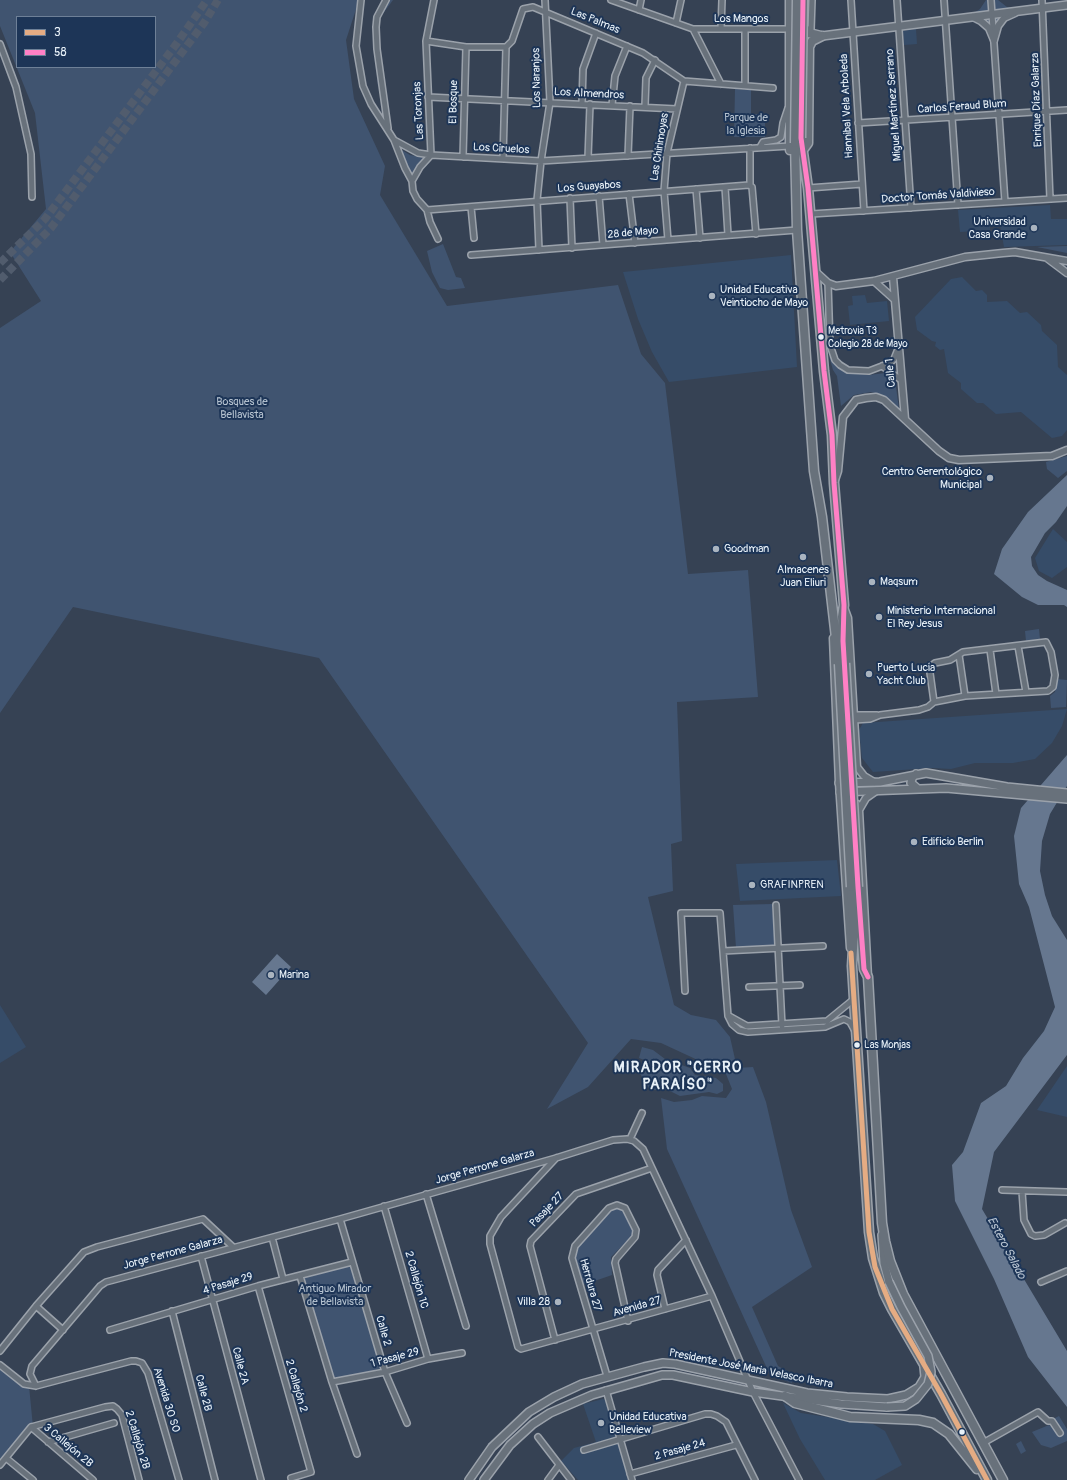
<!DOCTYPE html>
<html>
<head>
<meta charset="utf-8">
<style>
  body { margin:0 }
  #map { position:relative; width:1067px; height:1480px; overflow:hidden; background:#364254; font-family:Pangolin,sans-serif }
  canvas { display:block }
  .legend { position:absolute; left:16px; top:16px; width:140px; height:52px; box-sizing:border-box; background:#1d3557; border:1px solid #6e8097; margin:0; padding:5px 7px; list-style:none; font-size:12px; color:#e8f1f8 }
  .legend li { display:flex; align-items:center; gap:8px; height:20px }
  .legend b { width:20px; border:1px solid #6e8097 }
</style>
</head>
<body>
<div id="map">
<canvas width="1067" height="1480"></canvas>
<ul class="legend">
<li><b style="height:5px;background:#e5ac83"></b>3</li>
<li><b style="height:5px;background:#ff80c5"></b>58</li>
</ul>
</div>
<script>
const ctx = document.querySelector('canvas').getContext('2d');
ctx.lineJoin = 'round';
function paint(path, color) {
  ctx.fillStyle = color;
  ctx.fill(path, 'evenodd');
}
function poly(rows) {
  const path = new Path2D();
  for (const r of rows) {
    path.moveTo(r[0], r[1]);
    for (let i = 2; i < r.length; i += 2) path.lineTo(r[i], r[i + 1]);
  }
  return path;
}
function strokePath(path, color, width, dash) {
  ctx.strokeStyle = color;
  ctx.lineWidth = width;
  ctx.lineCap = dash ? 'butt' : 'round';
  ctx.setLineDash(dash || []);
  ctx.stroke(path);
}
function label(font, color, halo, rows, align = 'center') {
  ctx.font = font + ' Pangolin,sans-serif';
  ctx.lineWidth = 4;
  ctx.setLineDash([]);
  ctx.textBaseline = 'middle';
  ctx.strokeStyle = halo;
  ctx.fillStyle = color;
  for (const [text, x, y, turn = 0] of rows) {
    ctx.save();
    ctx.translate(x, y);
    ctx.rotate((+turn || 0) * Math.PI / 180);
    ctx.textAlign = isNaN(turn) ? turn : align;
    if (halo) ctx.strokeText(text, 0, 0);
    ctx.fillText(text, 0, 0);
    ctx.restore();
  }
}
paint(poly([
  [916,29,917,44,904,45,903,31],
  [1050,205,1051,219,1067,219,1067,245,1004,247,1000,225,990,226,990,230,960,232,958,210],
  [791,255,797,367,669,382,652,352,638,319,623,272],
  [962,277,976,291,982,290,987,295,987,302,1007,301,1020,313,1027,312,1041,325,1042,331,1057,345,1058,367,1067,375,1067,430,1062,436,1052,438,1021,412,996,414,983,403,977,403,961,389,961,383,948,373,944,349,940,350,935,346,936,342,932,341,917,330,915,317,951,279],
  [865,295,867,303,887,301,889,321,850,325,848,306,853,305,852,296],
  [1053,529,1067,542,1067,567,1052,578,1039,571,1035,558],
  [1067,709,1062,726,1052,743,1035,759,1013,763,975,763,951,769,932,768,873,772,862,758,859,730,863,723],
  [837,860,841,896,740,901,736,864],
  [0,1005,26,1047,0,1063],
  [1067,1066,1067,1117,1037,1110],
  [603,1399,607,1401,628,1480,578,1480,561,1461,574,1448,596,1442,583,1404],
  [783,1403,801,1413,873,1424,885,1431,902,1465,875,1480,825,1480,800,1439]
]), '#364c68');
paint(poly([
  [0,0,359,0,346,40,354,99,385,166,380,195,447,306,618,285,641,354,665,383,688,574,748,570,758,697,677,702,682,841,671,844,673,891,648,897,674,1005,691,1015,716,1020,730,1037,737,1068,753,1067,766,1102,791,1210,812,1267,752,1307,778,1366,794,1375,792,1383,770,1375,667,1149,661,1098,674,1102,692,1100,702,1096,726,1098,732,1089,726,1074,714,1060,702,1062,661,1043,631,1039,588,1087,547,1109,588,1043,319,658,73,607,0,713,0,328,41,301,10,252,46,209,35,113,0,26],
  [17,17,155,17,155,67,17,67],
  [384,0,393,0,379,19,378,88,374,19],
  [986,0,998,0,1007,7,1015,8,1016,16,1008,19,998,32,988,32,983,26,975,23,974,13,980,9],
  [735,89,751,90,751,114,765,114,765,137,734,137],
  [400,149,410,155,425,158,412,176,404,161],
  [443,244,456,277,461,278,465,288,448,290,440,288,432,272,427,251],
  [1067,246,1067,253,1037,247],
  [829,356,843,370,869,375,885,373,895,379,899,409,882,395,871,392,854,395,841,406,837,376,833,370],
  [1067,456,1067,471,1058,478,1047,469,1046,462],
  [1039,629,1040,639,1026,641,1025,631],
  [1057,679,1067,680,1066,707,1051,708,1050,696,1055,692],
  [772,904,775,946,736,948,733,905],
  [642,1047,653,1050,665,1059,690,1068,695,1075,716,1078,723,1084,723,1091,717,1094,709,1092,680,1096,668,1090,650,1090,639,1072,644,1069,642,1066,644,1060,639,1058],
  [617,1207,624,1209,634,1230,634,1234,611,1257,612,1275,583,1285,575,1258,577,1247,609,1210],
  [352,1260,382,1368,332,1382,301,1273],
  [0,1365,29,1386,33,1427,0,1465],
  [1059,1416,1067,1429,1067,1441,1051,1448,1041,1445,1032,1432,1049,1425,1053,1427,1058,1435,1061,1433,1053,1419],
  [1021,1441,1026,1451,1021,1454,1016,1444]
]), '#405470');
paint(poly([
  [1067,475,1067,506,1056,522,1045,533,1031,557,1032,566,1038,575,1047,581,1067,590,1067,607,1064,605,1038,605,1022,597,994,574,1002,549,1028,512],
  [1067,755,1067,786,1050,814,1042,841,1040,871,1045,895,1052,916,1067,940,1067,1055,994,1152,982,1209,1067,1351,1067,1407,1028,1357,994,1279,955,1201,952,1165,963,1152,981,1103,1006,1086,1023,1058,1044,1031,1055,1007,1029,907,1019,884,1014,836,1021,808],
  [277,954,291,967,266,995,252,982]
]), '#66778f');
strokePath(poly([
  [0,263,45,219,177,43,207,0],
  [0,280,51,228,204,23,218,0]
]), '#515c6d', 8, [8, 4]);
const minor = poly([
  [361,0,356,46,363,86,371,104,394,140,418,153,431,155,541,161,790,146],
  [386,0,377,17,376,27,377,49,388,128],
  [611,0,693,29,721,84],
  [851,0,864,211],
  [897,0,911,208],
  [944,0,958,205],
  [991,0,1005,202],
  [1042,0,1050,199],
  [639,10,641,0],
  [676,23,681,0],
  [693,29,789,29],
  [721,29,722,0],
  [811,30,812,0],
  [426,41,466,47,506,47,512,41,523,9,533,7,643,53,684,81,773,88],
  [0,44,16,87,31,154,32,197],
  [745,85,745,29],
  [428,97,677,109],
  [582,104,583,69,596,33],
  [612,105,615,76,627,46],
  [645,106,646,78,655,60],
  [858,123,1067,110],
  [394,140,405,168,412,181],
  [760,147,763,142,776,140,781,137,783,123,788,108],
  [750,148,750,185],
  [628,156,630,106],
  [463,157,466,47],
  [588,158,590,104],
  [503,159,506,47],
  [725,187,728,235],
  [808,188,862,184],
  [696,189,700,238],
  [629,194,635,243],
  [599,196,603,245],
  [570,198,572,248],
  [471,207,474,238],
  [427,210,749,185,752,187,756,234],
  [427,210,417,199,413,191,412,181,420,167,431,155,426,41,434,0],
  [427,210,430,222,438,239],
  [811,214,1067,198],
  [668,240,664,191,667,153,684,81],
  [539,250,537,200,541,161,550,102,545,0],
  [471,255,797,230],
  [828,283,830,345,835,360,840,365,848,370,869,371,890,363,894,359,898,349],
  [882,366,901,380],
  [1018,646,1026,692],
  [990,650,996,694],
  [959,655,965,696],
  [854,715,877,715],
  [854,720,870,719,880,715,919,710,928,707,934,702,965,696,1048,691,1053,687,1055,675,1051,652,1046,642,963,652,950,660,935,663,931,666,930,673,934,702],
  [776,905,782,1026],
  [723,951,823,946],
  [749,987,800,985],
  [685,991,681,913,720,913,728,1016,732,1024,739,1030,748,1032,825,1027,844,1019,850,1022,855,1031],
  [729,1016,747,1026,827,1021,854,999],
  [630,1139,642,1113],
  [556,1158,501,1217,490,1236,490,1244,518,1347,521,1349,712,1296],
  [1002,1190,1067,1192],
  [1022,1191,1024,1220,1031,1234,1035,1236,1044,1235,1065,1223],
  [426,1194,466,1326],
  [384,1206,428,1359],
  [340,1219,385,1372,407,1423],
  [273,1241,283,1279],
  [201,1256,261,1480],
  [300,1276,332,1382,357,1454],
  [1041,1282,1067,1271],
  [258,1286,311,1472,291,1478],
  [36,1306,63,1330],
  [665,1309,657,1275,658,1270,686,1240],
  [172,1311,215,1480],
  [110,1330,258,1286,352,1262],
  [555,1340,530,1246,531,1241,576,1194,652,1168],
  [0,1351,36,1306,84,1252,97,1247,203,1219,233,1247],
  [0,1365,24,1384,36,1386,131,1361,136,1361,142,1363,148,1373,179,1480],
  [607,1376,572,1258,575,1246,609,1208,617,1205,625,1208,636,1230,635,1237,616,1259,615,1263,628,1321],
  [332,1382,385,1372,428,1359,462,1353],
  [36,1386,30,1374,32,1366,100,1286,106,1282,340,1219,556,1158,613,1140,627,1139,634,1141,643,1149,712,1296,753,1392,799,1480],
  [606,1390,632,1480],
  [31,1427,93,1480],
  [538,1437,571,1480],
  [48,1442,114,1423],
  [983,1443,1038,1412,1048,1421,1052,1421,1060,1433],
  [584,1450,705,1414,711,1414,717,1416,726,1422,755,1480],
  [6,1458,33,1480],
  [0,1465,31,1427,105,1407,113,1406,117,1409,122,1415,139,1480],
  [630,1474,736,1445],
  [548,1480,559,1465]
]);
const tertiary = poly([
  [973,17,981,21,989,28,994,40],
  [994,40,998,26,1004,18,1015,13],
  [1047,258,1067,273],
  [816,272,828,283,836,286,874,281,965,257,1003,253,1015,252,1067,261],
  [893,277,905,419],
  [874,281,894,299],
  [835,480,838,471,843,417,856,400,866,398,876,397,884,400,939,451,949,458,959,460,1052,456,1067,450],
  [844,607,848,618,857,767,864,776,874,782],
  [833,638,839,783,850,948],
  [851,801,857,804,859,810,868,977],
  [859,810,866,798,876,791]
]);
const secondary = poly([
  [822,36,1067,5],
  [916,774,912,778,911,783,918,789],
  [839,783,880,782,926,773,1007,787,1067,793],
  [840,792,946,788,1067,799],
  [882,1235,884,1263,889,1282],
  [469,1480,492,1447,529,1412,554,1397,582,1384,644,1367,663,1363,675,1364,807,1393,847,1397,888,1399,906,1395,919,1387,925,1377,924,1367],
  [484,1480,510,1445,533,1424,550,1413,592,1395,662,1375,673,1375,753,1392,841,1404,887,1407]
]);
const primary = poly([
  [790,0,790,150],
  [800,23,809,33,821,36],
  [801,138,808,188,824,371,832,435,834,483,844,605,842,617,845,663],
  [795,143,797,230,814,471,822,517,839,664],
  [803,150,808,143,809,47,812,41,822,36],
  [851,887,854,931,852,966,854,999,869,1232,873,1258,884,1293,892,1309,941,1394,987,1480],
  [858,887,864,969,868,977,882,1223,885,1241,890,1261,903,1294,1003,1480],
  [785,1396,795,1403,850,1417,919,1420,933,1423,949,1434,977,1469]
]);
strokePath(minor, '#9ba2ab', 8);
strokePath(tertiary, '#9ba2ab', 9);
strokePath(secondary, '#9ba2ab', 10);
strokePath(primary, '#9ba2ab', 11);
strokePath(minor, '#68717b', 5);
strokePath(tertiary, '#68717b', 6);
strokePath(secondary, '#68717b', 7);
strokePath(primary, '#68717b', 8);
const secondaryBridge = poly([
  [887,1407,905,1406,916,1399,928,1384,931,1372,928,1356,901,1307,889,1282]
]);
const primaryBridge = poly([
  [801,138,803,0],
  [795,143,797,0],
  [845,663,858,887],
  [839,664,851,887]
]);
strokePath(secondaryBridge, '#9ba2ab', 10, []);
strokePath(primaryBridge, '#9ba2ab', 11, []);
strokePath(secondaryBridge, '#68717b', 7);
strokePath(primaryBridge, '#68717b', 8);
strokePath(poly([
  [851,953,869,1232,875,1267,892,1309,941,1394,987,1480]
]), '#e5ac83', 5);
strokePath(poly([
  [803,0,801,138,808,188,824,371,832,435,834,483,844,605,843,641,858,887,864,969,868,977]
]), '#ff80c5', 5);
for (const [x, y, r, color] of [
  [1034,228,4,"#aab4bf"],
  [712,296,4,"#aab4bf"],
  [821,337,3.5,"#e8f1f8"],
  [990,478,4,"#aab4bf"],
  [716,549,4,"#aab4bf"],
  [803,557,4,"#aab4bf"],
  [872,582,4,"#aab4bf"],
  [879,617,4,"#aab4bf"],
  [869,674,4,"#aab4bf"],
  [914,842,4,"#aab4bf"],
  [752,885,4,"#aab4bf"],
  [271,975,4,"#aab4bf"],
  [857,1045,3.5,"#e8f1f8"],
  [558,1302,4,"#aab4bf"],
  [601,1423,4,"#aab4bf"],
  [962,1432,3.5,"#e8f1f8"]
]) {
  const dot = new Path2D();
  dot.arc(x, y, r, 0, 2 * Math.PI);
  ctx.fillStyle = color;
  ctx.fill(dot);
  strokePath(dot, '#1d3557', 1.5);
}
label('10px', '#e8f1f8', '#1d3557', [
  ["Metrovia T3",828,331],
  ["Colegio 28 de Mayo",828,344],
  ["Las Monjas",864,1045]
], 'left');
label('11px', '#e8f1f8', '#1d3557', [
  ["Los Mangos",741,19],
  ["Las Palmas",595,21,22],
  ["Los Naranjos",537,78,-91],
  ["Los Almendros",589,94,3],
  ["Enrique Díaz Galarza",1037,100,-92],
  ["El Bosque",454,102,-89],
  ["Miguel Martínez Serrano",894,105,-94],
  ["Hannibal Vela Arboleda",847,106,-93],
  ["Carlos Feraud Blum",962,107,-4],
  ["Las Toronjas",419,111,-93],
  ["Las Chirimoyas",660,147,-81],
  ["Los Ciruelos",501,149,3],
  ["Los Guayabos",589,187,-4],
  ["Doctor Tomás Valdivieso",938,196,-4],
  ["28 de Mayo",633,233,-5],
  ["Calle 1",891,373,-95],
  ["Jorge Perrone Galarza",485,1167,-16],
  ["Pasaje 27",547,1210,-46],
  ["Jorge Perrone Galarza",173,1253,-15],
  ["2 Callejón 1C",416,1280,74],
  ["4 Pasaje 29",228,1284,-17],
  ["Herrdura 27",590,1285,74],
  ["Avenida 27",637,1307,-16],
  ["Calle 2",383,1331,74],
  ["1 Pasaje 29",395,1358,-15],
  ["Calle 2A",240,1366,75],
  ["Presidente José Maria Velasco Ibarra",751,1369,11],
  ["2 Callejón 2",296,1386,74],
  ["Calle 2B",203,1393,75],
  ["Avenida 30 SO",166,1400,73],
  ["2 Callejón 2B",137,1440,73],
  ["3 Callejón 2B",68,1446,40],
  ["2 Pasaje 24",680,1450,-16]
]);
label('11px', '#b6c3d0', '#1d3557', [
  ["Parque de",746,118],
  ["la Iglesia",746,131],
  ["Bosques de",242,402],
  ["Bellavista",242,415],
  ["Antiguo Mirador",335,1289],
  ["de Bellavista",335,1302]
]);
label('11px', '#e8f1f8', '#1d3557', [
  ["Universidad",1026,222,"right"],
  ["Casa Grande",1026,235,"right"],
  ["Unidad Educativa",720,290],
  ["Veintiocho de Mayo",720,303],
  ["Centro Gerentológico",982,472,"right"],
  ["Municipal",982,485,"right"],
  ["Goodman",724,549],
  ["Almacenes",803,570,"center"],
  ["Juan Eliuri",803,583,"center"],
  ["Maqsum",880,582],
  ["Ministerio Internacional",887,611],
  ["El Rey Jesus",887,624],
  ["Puerto Lucia",877,668],
  ["Yacht Club",877,681],
  ["Edificio Berlin",922,842],
  ["GRAFINPREN",760,885],
  ["Marina",279,975],
  ["Villa 28",550,1302,"right"],
  ["Unidad Educativa",609,1417],
  ["Belleview",609,1430]
], 'left');
label('italic 12px', '#b6c2d0', '#1d3557', [
  ["Estero Salado",1006,1248,62]
]);
ctx.letterSpacing = '1px';
label('bold 15px', '#e8f1f8', '#1d3557', [
  ["MIRADOR \"CERRO",678,1068],
  ["PARAÍSO\"",678,1085]
]);
ctx.letterSpacing = '0px';
</script>
</body>
</html>
